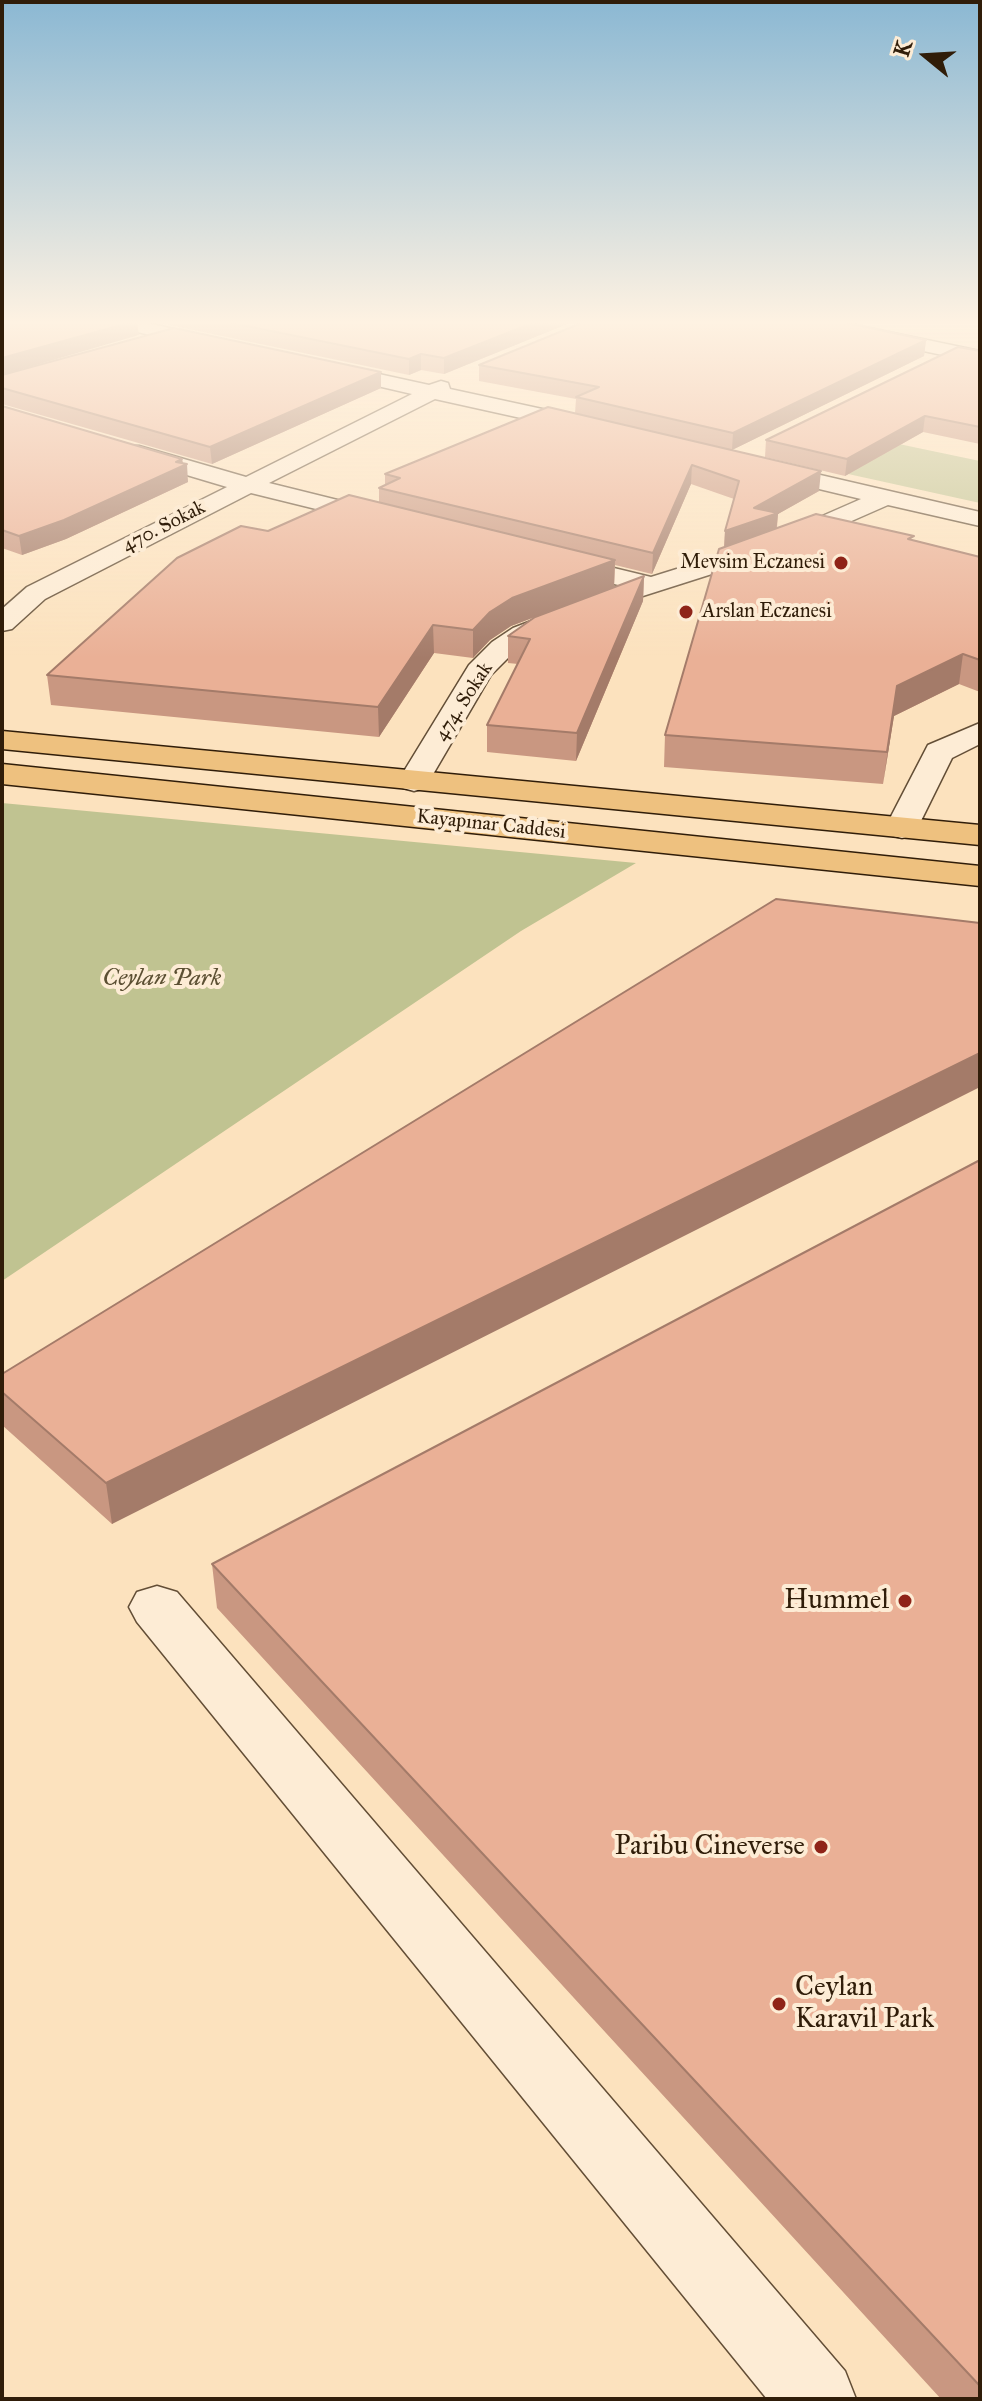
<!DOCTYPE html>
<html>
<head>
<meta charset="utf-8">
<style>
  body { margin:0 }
  #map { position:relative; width:982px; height:2401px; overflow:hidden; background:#fce2be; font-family:"IM FELL Great Primer",serif }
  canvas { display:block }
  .frame { position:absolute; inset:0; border:4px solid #301d09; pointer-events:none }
  .north { position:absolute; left:886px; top:16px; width:80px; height:80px; -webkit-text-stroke:6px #fdecd5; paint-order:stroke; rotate:288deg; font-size:22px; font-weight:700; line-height:32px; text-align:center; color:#301d09 }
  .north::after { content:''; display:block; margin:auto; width:28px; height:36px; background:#301d09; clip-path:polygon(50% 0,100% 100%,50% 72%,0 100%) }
</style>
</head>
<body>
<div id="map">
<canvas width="982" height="2401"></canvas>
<div class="frame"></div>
<div class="north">K</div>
</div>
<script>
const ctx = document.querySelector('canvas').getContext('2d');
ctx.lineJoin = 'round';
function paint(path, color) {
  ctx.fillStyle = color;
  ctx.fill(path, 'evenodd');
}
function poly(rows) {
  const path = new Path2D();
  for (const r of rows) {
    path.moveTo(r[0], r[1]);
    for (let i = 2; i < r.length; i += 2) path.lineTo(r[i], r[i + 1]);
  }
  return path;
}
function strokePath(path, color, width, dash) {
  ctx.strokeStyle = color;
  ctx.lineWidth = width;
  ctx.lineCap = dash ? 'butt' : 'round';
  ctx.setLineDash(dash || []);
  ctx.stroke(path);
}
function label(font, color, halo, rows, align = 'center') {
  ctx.font = font + ' "IM FELL Great Primer",serif';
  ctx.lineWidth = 8;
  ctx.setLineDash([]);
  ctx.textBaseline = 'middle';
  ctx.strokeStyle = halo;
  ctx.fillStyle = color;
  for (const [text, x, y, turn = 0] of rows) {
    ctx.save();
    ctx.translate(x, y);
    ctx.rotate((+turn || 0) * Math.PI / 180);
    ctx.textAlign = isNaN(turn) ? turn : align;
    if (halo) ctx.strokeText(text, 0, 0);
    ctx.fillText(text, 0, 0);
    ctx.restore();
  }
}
paint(poly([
  [832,430,980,461,980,503,780,459],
  [2,803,636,863,521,931,2,1281]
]), '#c0c391');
const minor = poly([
  [108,322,142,322,225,340,228,344,218,350,110,326,108,322],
  [806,322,841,322,980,351,980,363,815,328,806,322],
  [324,362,429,385,441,381,448,383,450,389,593,420,604,427,593,434,435,399,269,483,394,514,397,519,394,524,385,526,251,493,45,599,12,629,2,631,2,609,27,587,227,487,123,456,120,451,123,446,139,446,246,477,412,394,317,372,314,368,324,362],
  [760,461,980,512,980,526,888,505,781,552,624,602,615,600,611,594,615,588,622,586,547,567,543,562,547,557,556,554,651,577,763,542,861,499,752,473,748,468,752,463,760,461],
  [560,610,570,612,574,618,570,624,533,640,512,654,491,675,425,788,414,791,403,788,398,781,469,665,492,642,513,628,560,610],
  [980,723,980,744,952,758,914,835,902,838,890,835,885,828,928,745,980,723],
  [157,1586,177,1592,845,2371,856,2399,767,2399,137,1622,129,1607,137,1592,157,1586]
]);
const major = poly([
  [2,731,980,825,980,845,2,749,2,731],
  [2,764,980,866,980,886,2,784,2,764]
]);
strokePath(minor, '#634e36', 3);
strokePath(major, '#301d09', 3);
paint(minor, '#fdecd5');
paint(major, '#eec17f');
paint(poly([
  [155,322,572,322,444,374,421,370,409,375],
  [926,340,924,356,732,450,575,413,576,399,479,381,479,365],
  [980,351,980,444,923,432,845,476,765,457,766,440],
  [2,375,381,388,212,464,2,404],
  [2,406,182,459,188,482,66,539,22,555,2,548],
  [548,407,819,491,778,514,777,528,914,540,980,557,980,692,959,684,894,716,883,784,664,767,665,735,724,547,725,531,734,499,691,484,652,574,615,565,614,587,511,626,490,640,473,658,434,653,379,737,51,705,47,675,268,531,379,503,379,488,385,485,385,474],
  [644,576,643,601,576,761,487,752,487,725,518,664,508,663,508,636],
  [776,899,112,1524,2,1425,2,1374],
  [980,1160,980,2399,941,2399,217,1608,212,1564]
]), '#c99781');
paint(poly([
  [132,322,137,322,139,335,2,375,2,358],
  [535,322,572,322,444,374,444,358],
  [926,340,924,356,732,450,733,433],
  [421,354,421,370,409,375,409,359],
  [381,372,381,388,212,464,210,447],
  [925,416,923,432,845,476,847,459],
  [182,459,183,466,187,464,188,482,66,539,22,555,19,536],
  [692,465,691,484,652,574,653,553],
  [821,471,819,491,778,514,776,533,724,551,725,531,754,508],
  [615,560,614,587,511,626,490,640,473,658,473,630,490,612,512,598],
  [644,576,643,601,576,761,577,733],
  [433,625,434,653,379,737,378,707],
  [963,654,959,684,894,716,883,784,897,686],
  [980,1053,980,1087,112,1524,106,1483]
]), '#a47b69');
const building = poly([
  [2,322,132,322,2,358,2,322],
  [227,322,535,322,444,358,421,354,409,359,227,322],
  [584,322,843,322,926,340,733,433,576,397,599,387,479,365,584,322],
  [174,328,381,372,210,447,2,388,2,375,174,328],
  [958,347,980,351,980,427,925,416,847,459,766,440,958,347],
  [2,406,182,459,176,462,187,464,64,520,19,536,2,530,2,406],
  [548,407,821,471,754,508,778,513,725,531,739,481,692,465,653,553,379,488,400,478,385,474,548,407],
  [349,495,615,560,512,598,490,612,473,630,433,625,378,707,47,675,177,558,241,526,268,531,349,495],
  [816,514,914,536,908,539,980,557,980,660,963,654,897,686,887,752,665,735,719,549,816,514],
  [644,576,577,733,487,725,530,639,508,636,535,617,644,576],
  [776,899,980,923,980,1053,106,1483,2,1392,2,1374,776,899],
  [980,1160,980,2386,212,1564,980,1160]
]);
paint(building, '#eab096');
strokePath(building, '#a47b69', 2);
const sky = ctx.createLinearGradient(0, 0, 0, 658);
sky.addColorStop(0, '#8bb8d3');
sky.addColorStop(0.49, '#fef2e2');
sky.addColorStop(1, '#fef2e200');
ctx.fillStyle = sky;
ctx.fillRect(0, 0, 982, 658);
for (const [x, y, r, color] of [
  [841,563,8,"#8f2418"],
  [686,612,8,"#8f2418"],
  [905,1601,8,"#8f2418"],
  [821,1847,8,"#8f2418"],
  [779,2004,8,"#8f2418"]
]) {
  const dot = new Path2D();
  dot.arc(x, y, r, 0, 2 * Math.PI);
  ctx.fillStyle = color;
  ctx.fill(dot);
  strokePath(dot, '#fdecd5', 3);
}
label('20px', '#301d09', '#fdecd5', [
  ["470. Sokak",164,527,-27],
  ["474. Sokak",464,702,-57],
  ["Kayapınar Caddesi",491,825,6]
]);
label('20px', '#301d09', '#fdecd5', [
  ["Mevsim Eczanesi",825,563],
  ["Arslan Eczanesi",702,612,"left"]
], 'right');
label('italic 24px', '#5b4f32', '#fdecd5', [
  ["Ceylan Park",162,979]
]);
label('28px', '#301d09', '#fdecd5', [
  ["Hummel",889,1601],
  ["Paribu Cineverse",805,1847],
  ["Ceylan",795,1988,"left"],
  ["Karavil Park",795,2020,"left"]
], 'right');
</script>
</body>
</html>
